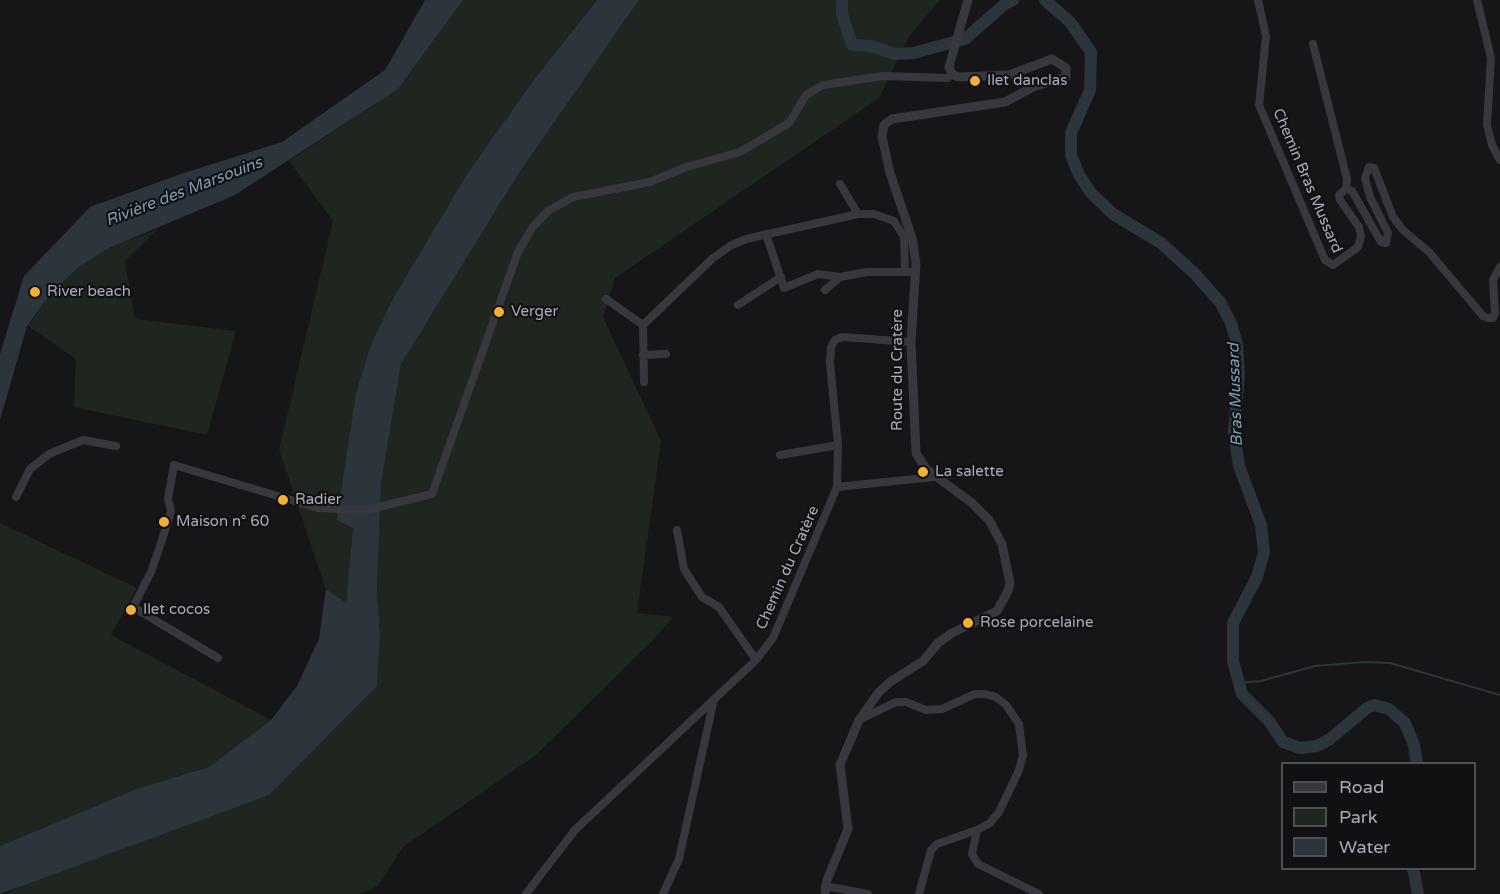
<!DOCTYPE html>
<html>
<head>
<meta charset="utf-8">
<style>
  body { margin:0 }
  #map { position:relative; width:1500px; height:894px; overflow:hidden; background:#161618; font-family:"Varela Round",sans-serif }
  canvas { display:block }
  .legend { position:absolute; left:1281px; top:762px; width:195px; height:108px; box-sizing:border-box; background:#111113; border:2px solid #4d4f55; margin:0; padding:8px 10px; list-style:none; font-size:18px; color:#a8adb8 }
  .legend li { display:flex; align-items:center; gap:12px; height:30px }
  .legend b { width:30px; border:2px solid #4d4f55 }
</style>
</head>
<body>
<div id="map">
<canvas width="1500" height="894"></canvas>
<ul class="legend">
<li><b style="height:8px;background:#37383d"></b>Road</li>
<li><b style="height:16px;background:#1e261f"></b>Park</li>
<li><b style="height:16px;background:#2c353c"></b>Water</li>
</ul>
</div>
<script>
const ctx = document.querySelector('canvas').getContext('2d');
ctx.lineJoin = 'round';
function paint(path, color) {
  ctx.fillStyle = color;
  ctx.fill(path, 'evenodd');
}
function poly(rows) {
  const path = new Path2D();
  for (const r of rows) {
    path.moveTo(r[0], r[1]);
    for (let i = 2; i < r.length; i += 2) path.lineTo(r[i], r[i + 1]);
  }
  return path;
}
function strokePath(path, color, width, dash) {
  ctx.strokeStyle = color;
  ctx.lineWidth = width;
  ctx.lineCap = dash ? 'butt' : 'round';
  ctx.setLineDash(dash || []);
  ctx.stroke(path);
}
function label(font, color, halo, rows, align = 'center') {
  ctx.font = font + ' "Varela Round",sans-serif';
  ctx.lineWidth = 4.5;
  ctx.setLineDash([]);
  ctx.textBaseline = 'middle';
  ctx.strokeStyle = halo;
  ctx.fillStyle = color;
  for (const [text, x, y, turn = 0] of rows) {
    ctx.save();
    ctx.translate(x, y);
    ctx.rotate((+turn || 0) * Math.PI / 180);
    ctx.textAlign = isNaN(turn) ? turn : align;
    if (halo) ctx.strokeText(text, 0, 0);
    ctx.fillText(text, 0, 0);
    ctx.restore();
  }
}
paint(poly([
  [463,0,597,0,533,81,467,174,391,302,370,347,356,393,353,528,346,604,326,589,279,450,333,221,289,161,398,89],
  [639,0,940,0,908,38,879,98,615,278,603,317,661,441,637,613,673,617,651,642,536,755,402,848,378,886,359,894,6,894,377,686,380,634,377,590,381,485,401,364,519,173],
  [158,229,125,261,135,319,236,331,207,435,74,407,76,359,28,326,51,293,80,266,109,248],
  [0,523,137,588,111,635,271,720,209,767,136,789,0,846]
]), '#1e261f');
paint(poly([
  [425,0,463,0,398,89,235,195,109,248,80,266,51,293,27,326,0,420,0,354,24,276,90,207,178,175,282,142,385,70],
  [597,0,639,0,519,173,401,364,381,485,377,590,380,634,377,686,269,795,0,894,0,846,136,789,209,767,271,720,297,686,319,639,326,589,346,603,353,528,337,520,356,393,370,347,391,302,467,174,533,81]
]), '#2c353c');
strokePath(poly([
  [1238,683,1261,681,1315,666,1365,662,1390,663,1500,695]
]), '#2c353c', 2);
strokePath(poly([
  [842,0,842,14,852,45,871,46,894,54,913,53,965,39,1005,4,1013,0],
  [1045,0,1070,22,1091,52,1090,90,1071,133,1071,155,1079,175,1091,193,1113,214,1161,243,1194,273,1220,302,1231,323,1237,344,1239,375,1234,432,1239,466,1261,525,1264,552,1257,577,1233,623,1233,661,1242,694,1269,721,1283,742,1300,748,1317,746,1330,739,1367,708,1374,705,1389,709,1405,723,1414,745,1417,764],
  [1413,868,1418,894]
]), '#2c353c', 12);
strokePath(poly([
  [1258,0,1266,36,1259,105,1325,260,1333,265,1358,247,1361,236,1359,227,1340,200,1339,195,1346,189,1347,179,1313,44],
  [1477,0,1491,58,1487,125,1492,145,1500,160],
  [840,184,858,214],
  [1346,189,1352,191,1381,242,1386,243,1388,233,1370,197,1365,178,1369,167,1374,168,1393,217,1403,230,1429,252,1483,316,1488,318,1493,318,1495,313,1493,280,1500,267],
  [766,234,784,288,818,274,840,277],
  [825,290,840,277,867,272,910,272],
  [606,299,643,325,713,258,730,246,746,239,858,214,874,214,894,221,904,237,905,272],
  [738,305,781,277],
  [643,325,644,382],
  [643,355,666,354],
  [780,455,838,445],
  [837,487,934,477],
  [16,497,30,469,49,454,83,440,116,446],
  [677,530,684,569,702,597,719,607,756,660],
  [218,658,133,607,151,572,162,540,171,511,168,499,174,465,318,508,366,510,432,494,518,252,532,228,548,211,573,197,650,182,686,167,740,152,789,123,806,95,823,85,883,76,948,78,952,74],
  [859,720,896,702,906,702,926,710,942,709,975,694,985,694,996,697,1006,705,1019,724,1023,755,1019,770,999,812,990,823,977,830,937,844,931,850,919,894],
  [977,830,972,854,978,864,1039,894],
  [825,886,868,894],
  [526,894,575,830,756,660,773,638,837,487,838,445,830,363,831,347,835,340,842,337,911,342],
  [663,894,679,859,714,699]
]), '#37383d', 8);
strokePath(poly([
  [825,894,827,880,848,829,840,765,859,720,879,692,890,682,923,661,938,643,952,633,997,611,1008,591,1010,583,1002,544,989,520,972,503,926,469,916,453,911,342,916,263,912,238,890,173,882,137,884,125,892,119,1005,102,1033,87,1066,77,1066,68,1052,59,1009,75,958,77,952,74,949,67,968,0]
]), '#37383d', 9);
for (const [x, y, r, color] of [
  [975,81,6,"#f2b134"],
  [35,292,6,"#f2b134"],
  [499,312,6,"#f2b134"],
  [923,472,6,"#f2b134"],
  [283,500,6,"#f2b134"],
  [164,522,6,"#f2b134"],
  [131,610,6,"#f2b134"],
  [968,623,6,"#f2b134"]
]) {
  const dot = new Path2D();
  dot.arc(x, y, r, 0, 2 * Math.PI);
  ctx.fillStyle = color;
  ctx.fill(dot);
  strokePath(dot, '#111113', 2);
}
label('15px', '#a8adb8', '#111113', [
  ["Ilet danclas",987,81],
  ["River beach",47,292],
  ["Verger",511,312],
  ["La salette",935,472],
  ["Radier",295,500],
  ["Maison n° 60",176,522],
  ["Ilet cocos",143,610],
  ["Rose porcelaine",980,623]
], 'left');
label('15px', '#a8adb8', '#111113', [
  ["Chemin Bras Mussard",1307,181,67],
  ["Route du Cratère",898,370,-90],
  ["Chemin du Cratère",788,568,-66]
]);
label('italic 16px', '#7f9bb3', '#111113', [
  ["Rivière des Marsouins",184,192,-21],
  ["Bras Mussard",1236,395,-92]
]);
</script>
</body>
</html>
